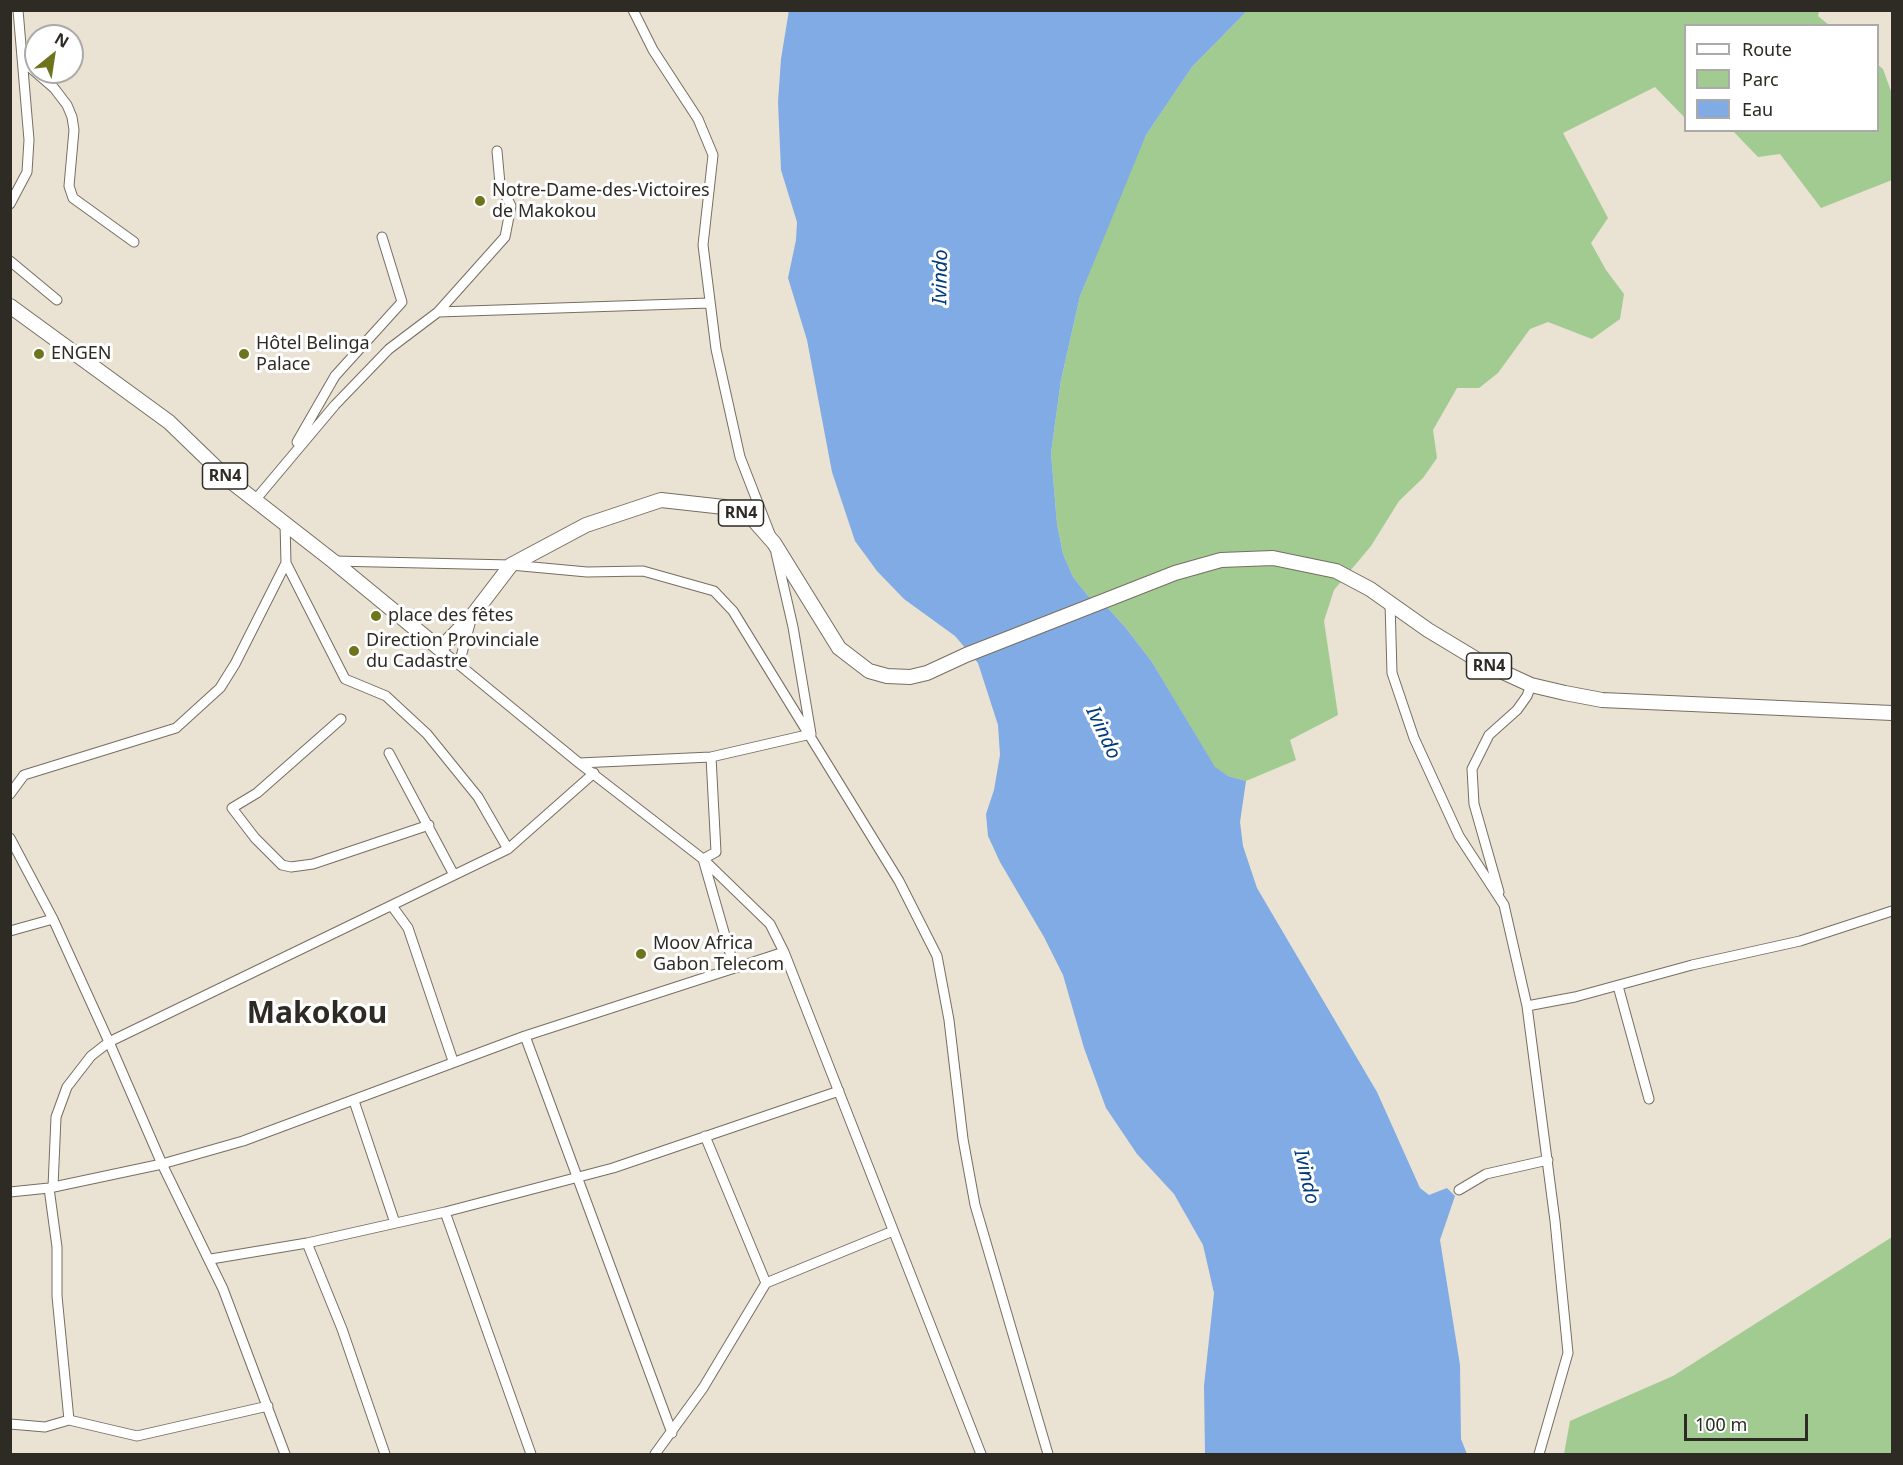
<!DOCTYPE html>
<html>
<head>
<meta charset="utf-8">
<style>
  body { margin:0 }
  #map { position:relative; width:1903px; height:1465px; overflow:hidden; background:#eae2d3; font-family:"Noto Sans",sans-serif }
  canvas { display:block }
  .frame { position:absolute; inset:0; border:12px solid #2e2b25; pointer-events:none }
  .legend { position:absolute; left:1684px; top:24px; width:195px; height:108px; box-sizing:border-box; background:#fff; border:2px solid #abaaa8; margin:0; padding:8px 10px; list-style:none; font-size:18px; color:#2e2b25 }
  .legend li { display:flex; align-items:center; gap:12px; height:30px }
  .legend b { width:30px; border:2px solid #abaaa8 }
  .north { position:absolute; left:24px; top:24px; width:60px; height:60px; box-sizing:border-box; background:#fff; border:2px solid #abaaa8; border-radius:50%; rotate:30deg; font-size:16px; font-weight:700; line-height:24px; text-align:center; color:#2e2b25 }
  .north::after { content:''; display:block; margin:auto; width:21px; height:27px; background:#6e741c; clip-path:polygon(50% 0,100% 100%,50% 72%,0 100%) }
  .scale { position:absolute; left:1684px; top:1414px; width:124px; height:27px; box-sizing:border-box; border:3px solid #2e2b25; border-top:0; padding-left:8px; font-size:18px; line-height:21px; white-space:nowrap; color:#2e2b25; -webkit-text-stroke:4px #fff; paint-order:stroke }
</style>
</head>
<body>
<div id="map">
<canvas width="1903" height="1465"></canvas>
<div class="frame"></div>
<ul class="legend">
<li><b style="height:8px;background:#fff"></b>Route</li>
<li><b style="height:16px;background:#a2cb92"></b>Parc</li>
<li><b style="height:16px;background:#80abe4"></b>Eau</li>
</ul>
<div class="north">N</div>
<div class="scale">100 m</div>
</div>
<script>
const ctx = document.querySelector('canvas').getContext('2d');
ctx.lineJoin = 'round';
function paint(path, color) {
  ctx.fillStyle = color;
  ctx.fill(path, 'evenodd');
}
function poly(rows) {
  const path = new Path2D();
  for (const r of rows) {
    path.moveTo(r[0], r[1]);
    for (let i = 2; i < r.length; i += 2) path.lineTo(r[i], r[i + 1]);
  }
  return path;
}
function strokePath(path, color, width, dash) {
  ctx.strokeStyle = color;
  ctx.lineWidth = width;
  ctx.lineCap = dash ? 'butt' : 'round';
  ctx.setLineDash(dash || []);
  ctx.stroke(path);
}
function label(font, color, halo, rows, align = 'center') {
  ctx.font = font + ' "Noto Sans",sans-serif';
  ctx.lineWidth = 6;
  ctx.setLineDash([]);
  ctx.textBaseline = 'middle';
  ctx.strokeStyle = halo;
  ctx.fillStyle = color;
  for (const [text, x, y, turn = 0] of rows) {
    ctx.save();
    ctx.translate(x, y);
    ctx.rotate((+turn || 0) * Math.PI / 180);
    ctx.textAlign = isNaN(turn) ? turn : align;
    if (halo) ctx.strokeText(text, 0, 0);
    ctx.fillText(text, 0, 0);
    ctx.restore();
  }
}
paint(poly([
  [1247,11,1819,11,1818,16,1829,25,1686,26,1685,118,1655,87,1563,133,1608,218,1591,243,1606,270,1624,294,1620,319,1592,339,1548,322,1530,329,1498,373,1479,388,1457,388,1433,430,1437,458,1423,478,1399,501,1371,546,1334,590,1324,621,1338,715,1290,740,1296,760,1246,781,1228,776,1215,768,1152,662,1125,627,1106,606,1088,596,1073,577,1063,554,1057,524,1051,453,1061,380,1080,296,1130,169,1146,135,1192,67],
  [1878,65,1883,69,1892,94,1892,180,1821,208,1780,154,1758,157,1733,131,1878,130],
  [1892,1237,1892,1454,1564,1454,1570,1421,1673,1376]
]), '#a2cb92');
paint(poly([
  [789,10,1247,11,1192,67,1146,135,1080,296,1061,380,1051,453,1057,524,1063,554,1073,577,1088,596,1106,606,1125,627,1152,662,1215,767,1228,776,1246,781,1240,822,1243,846,1257,888,1377,1092,1420,1188,1429,1195,1447,1188,1455,1196,1440,1240,1460,1365,1461,1439,1467,1454,1205,1454,1204,1386,1214,1293,1203,1245,1174,1194,1137,1154,1106,1108,1084,1048,1063,975,1044,937,1000,862,988,836,986,814,994,790,1000,755,998,725,978,663,955,636,904,599,877,571,855,541,832,472,807,340,788,278,796,240,797,222,781,170,778,102,781,59]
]), '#80abe4');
const minor = poly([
  [633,10,653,50,698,119,713,155,703,245,716,349,740,457,770,534],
  [24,62,54,88,67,105,72,117,74,130,69,186,73,198,134,242],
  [10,204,27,172,29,140,18,10],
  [10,261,57,300],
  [438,312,709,303],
  [297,442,335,376,402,302,382,237],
  [256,499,335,405,389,349,438,312,505,237,511,206,500,184,497,151],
  [333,561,511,565,587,572,643,571,714,591,733,611,899,881,937,956,949,1020,963,1139,975,1205,1048,1454],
  [286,563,345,679,386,696,427,734,478,797,508,849],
  [1390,603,1392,673,1414,738,1459,836,1504,905,1527,1006,1555,1221,1568,1353,1539,1454],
  [440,649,579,763,703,859,770,924,784,952,981,1454],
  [459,664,471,620],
  [341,719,257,793,232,808,255,838,282,865,291,867,313,864,429,825],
  [389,753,454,875],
  [711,757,716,852,703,859,734,967],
  [579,763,711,757,811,734,793,627,776,553],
  [10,794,24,775,176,728,220,688,235,664,286,563,285,523],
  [10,838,53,919,109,1042,91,1056,67,1087,56,1117,53,1187],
  [1499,892,1474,804,1472,769,1489,735,1517,710,1527,696,1531,685],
  [392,906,408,928,453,1061],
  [10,931,53,919],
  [1618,986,1649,1099],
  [1527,1006,1575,997,1692,965,1800,941,1892,911],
  [525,1036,672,1433],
  [354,1101,395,1223],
  [705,1136,766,1283],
  [49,1188,57,1247,57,1296,69,1420],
  [1459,1190,1486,1174,1548,1160],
  [10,1192,49,1188,162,1164,109,1042,508,849,594,773],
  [445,1212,531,1454],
  [307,1243,342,1329,385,1454],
  [211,1259,307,1243,445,1212,613,1168,839,1091],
  [10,1424,45,1427,69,1420,137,1436,268,1406],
  [285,1454,223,1289,162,1164,243,1141,525,1036,784,952],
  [655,1454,703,1388,766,1283,893,1231]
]);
const highway = poly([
  [10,306,169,422,229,480,333,561,440,649,472,616,511,565,586,525,661,500,724,507,751,517,774,543,839,648,869,671,887,676,910,677,927,673,966,655,1175,573,1221,560,1273,558,1336,571,1370,589,1428,630,1481,662,1531,685,1565,693,1602,700,1892,713]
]);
strokePath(minor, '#766e61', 11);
strokePath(highway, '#766e61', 16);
strokePath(minor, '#fff', 9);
strokePath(highway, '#fff', 14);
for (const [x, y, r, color] of [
  [480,201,6,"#6e741c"],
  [39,354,6,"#6e741c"],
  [244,354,6,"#6e741c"],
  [376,616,6,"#6e741c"],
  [354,651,6,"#6e741c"],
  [641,954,6,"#6e741c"]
]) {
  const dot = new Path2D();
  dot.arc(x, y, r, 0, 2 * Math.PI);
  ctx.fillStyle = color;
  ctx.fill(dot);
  strokePath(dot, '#fff', 2);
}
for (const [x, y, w] of [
  [225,476,45],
  [741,513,45],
  [1489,666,45]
]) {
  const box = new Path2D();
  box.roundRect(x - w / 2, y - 13, w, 26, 4.5);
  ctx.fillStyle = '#fff';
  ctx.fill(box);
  strokePath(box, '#2e2b25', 1.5);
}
label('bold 16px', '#2e2b25', null, [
  ["RN4",225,476],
  ["RN4",741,513],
  ["RN4",1489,666]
]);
label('18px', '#2e2b25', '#fff', [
  ["Notre-Dame-des-Victoires",492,191],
  ["de Makokou",492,212],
  ["Hôtel Belinga",256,344],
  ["Palace",256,365],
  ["ENGEN",51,354],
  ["place des fêtes",388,616],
  ["Direction Provinciale",366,641],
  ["du Cadastre",366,662],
  ["Moov Africa",653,944],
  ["Gabon Telecom",653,965]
], 'left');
label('italic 20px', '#003b7d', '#fff', [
  ["Ivindo",941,277,-89],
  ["Ivindo",1103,733,65],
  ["Ivindo",1306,1177,77]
]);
label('bold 30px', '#2e2b25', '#fff', [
  ["Makokou",317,1014]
]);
</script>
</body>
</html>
